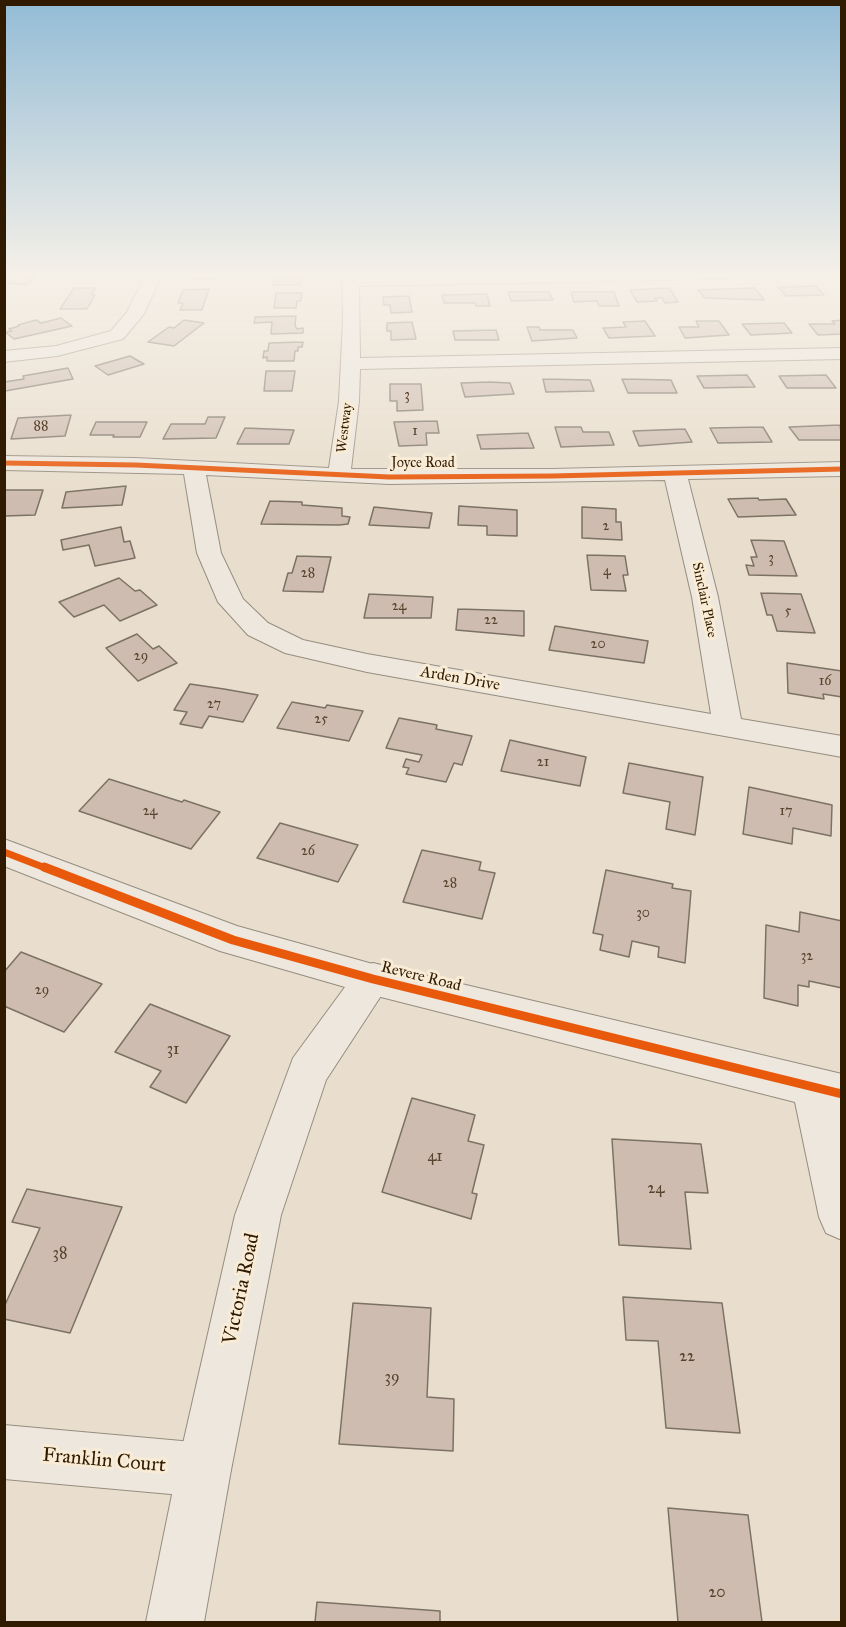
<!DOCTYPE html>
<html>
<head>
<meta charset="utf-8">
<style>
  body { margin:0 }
  #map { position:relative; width:846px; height:1627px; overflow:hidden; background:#e9decd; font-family:"IM FELL Great Primer",serif }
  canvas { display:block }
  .frame { position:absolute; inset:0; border:6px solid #311b00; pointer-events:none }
</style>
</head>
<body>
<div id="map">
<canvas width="846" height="1627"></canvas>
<div class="frame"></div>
</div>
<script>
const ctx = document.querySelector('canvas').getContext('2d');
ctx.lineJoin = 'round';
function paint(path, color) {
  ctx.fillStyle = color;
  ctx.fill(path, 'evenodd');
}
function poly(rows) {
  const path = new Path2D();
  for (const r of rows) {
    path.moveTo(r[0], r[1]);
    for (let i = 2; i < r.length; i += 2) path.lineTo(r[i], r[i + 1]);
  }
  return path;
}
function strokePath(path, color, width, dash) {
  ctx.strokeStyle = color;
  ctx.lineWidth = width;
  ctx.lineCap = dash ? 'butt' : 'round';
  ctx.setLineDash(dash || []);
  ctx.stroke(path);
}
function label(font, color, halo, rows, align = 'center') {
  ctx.font = font + ' "IM FELL Great Primer",serif';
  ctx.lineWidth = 6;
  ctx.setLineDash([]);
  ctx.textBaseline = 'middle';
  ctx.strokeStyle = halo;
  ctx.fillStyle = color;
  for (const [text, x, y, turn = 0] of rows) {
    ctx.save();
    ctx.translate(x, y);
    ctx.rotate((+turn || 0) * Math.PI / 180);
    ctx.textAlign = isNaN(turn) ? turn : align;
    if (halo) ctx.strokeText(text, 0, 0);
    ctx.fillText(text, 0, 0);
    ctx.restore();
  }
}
const building = poly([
  [192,272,219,272,215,273,214,279,194,280,196,273,192,272],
  [279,272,303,272,300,285,273,285,274,279,278,278,279,272],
  [4,274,38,276,26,285,4,283,4,274],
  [816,286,824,295,786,296,778,287,816,286],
  [74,288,96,288,91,295,95,295,87,309,60,309,74,288],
  [669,288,678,302,665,303,662,298,655,298,657,301,637,302,630,290,669,288],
  [755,288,764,300,705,298,698,290,755,288],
  [209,289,202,310,180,310,183,303,178,303,183,290,209,289],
  [508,292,549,292,553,300,511,301,508,292],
  [571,292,614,292,619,306,599,306,597,301,574,302,571,292],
  [276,293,302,293,301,301,297,301,296,308,274,308,276,293],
  [487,294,490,306,476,306,475,303,444,303,442,295,487,294],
  [409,296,412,312,391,313,390,305,384,305,383,297,409,296],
  [296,316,295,325,297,329,303,328,303,333,271,334,272,322,254,323,255,317,296,316],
  [61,318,72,326,14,339,5,332,12,331,9,329,19,326,18,325,36,320,41,323,61,318],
  [184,320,204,323,174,346,148,342,169,327,174,328,184,320],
  [842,320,842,334,818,335,809,324,835,324,832,321,842,320],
  [645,321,655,336,609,338,603,328,626,327,623,322,645,321],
  [696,321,719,321,729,335,685,338,679,327,699,327,696,321],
  [412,322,416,339,391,340,391,331,387,331,387,323,412,322],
  [784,323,792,333,751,335,742,324,784,323],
  [527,327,539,327,540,330,573,330,577,338,532,341,527,327],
  [496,330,499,340,455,340,453,331,496,330],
  [303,342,302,347,298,347,298,351,295,351,294,361,267,361,267,357,263,358,264,351,268,351,269,343,303,342],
  [130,356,144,364,108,375,95,366,130,356],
  [68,368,73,379,5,391,4,382,24,379,23,376,68,368],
  [266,371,295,371,292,391,264,391,266,371],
  [747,375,755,387,704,388,697,376,747,375],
  [826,375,836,388,787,388,779,376,826,375],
  [543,379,590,380,594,391,546,392,543,379],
  [622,379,671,380,677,393,628,393,622,379],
  [489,382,510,383,514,394,465,397,461,383,489,382],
  [390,384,421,384,423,410,397,411,397,401,390,401,390,384],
  [71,415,65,436,11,439,18,418,71,415],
  [208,417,225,417,216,438,163,439,171,424,205,424,208,417],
  [437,421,439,433,426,433,427,445,399,446,394,422,437,421],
  [96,422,147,422,140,437,113,437,114,435,90,435,96,422],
  [840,425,842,440,799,440,789,427,840,425],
  [555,427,581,427,583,432,609,432,614,445,561,447,555,427],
  [763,427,772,442,718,443,710,428,763,427],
  [245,428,294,430,289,444,237,444,245,428],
  [685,429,692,442,639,446,633,431,685,429],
  [528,433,534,448,481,449,477,435,528,433],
  [126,486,122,505,62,508,66,492,126,486],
  [4,490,43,490,35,515,4,516,4,490],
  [758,498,759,500,786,499,796,515,738,517,728,499,758,498],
  [270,501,302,502,302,505,342,508,342,516,350,517,348,524,339,525,261,524,270,501],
  [459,506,517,510,517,536,487,535,487,526,458,525,459,506],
  [374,507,432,513,429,528,369,525,374,507],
  [582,507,616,509,616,522,621,522,622,540,582,538,582,507],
  [121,527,124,542,130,541,135,558,95,566,89,545,63,550,61,540,121,527],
  [751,540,784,541,797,576,749,575,746,565,754,566,751,557,757,557,751,540],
  [587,555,625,556,628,575,623,575,626,591,591,590,587,555],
  [297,556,331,557,323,592,283,591,288,573,292,573,297,556],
  [119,578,135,591,140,590,157,605,120,621,104,605,74,617,59,602,119,578],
  [761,593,801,594,815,633,777,631,772,615,767,615,761,593],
  [369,594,433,597,431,618,364,618,369,594],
  [458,609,524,611,524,636,456,630,458,609],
  [555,626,648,641,644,663,549,650,555,626],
  [137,634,153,649,159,646,177,663,138,681,106,648,137,634],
  [787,663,842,671,842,697,823,694,824,699,788,693,787,663],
  [190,684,224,689,258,695,243,722,209,716,202,728,180,724,187,712,174,710,190,684],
  [292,702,325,708,327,705,363,711,349,741,277,728,292,702],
  [399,718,437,725,436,729,472,736,462,765,454,763,446,782,406,774,409,768,403,767,406,759,419,762,422,755,386,748,399,718],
  [510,740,586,757,580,786,501,771,510,740],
  [629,763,703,777,695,835,666,829,670,802,623,793,629,763],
  [109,779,182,802,184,800,220,812,191,849,79,811,109,779],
  [749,787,832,805,831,836,793,828,792,844,743,834,749,787],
  [280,823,358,845,338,882,257,858,280,823],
  [422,850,481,862,479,870,495,873,482,919,403,902,422,850],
  [606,870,673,884,672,888,691,891,685,963,658,957,659,947,632,941,629,957,600,950,603,935,593,933,606,870],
  [800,912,842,921,842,988,809,981,809,987,798,985,798,1006,764,998,766,925,799,932,800,912],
  [21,952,102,984,64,1032,4,1006,4,972,21,952],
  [150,1004,230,1036,186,1103,150,1087,161,1071,115,1052,150,1004],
  [412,1098,475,1115,468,1141,484,1145,472,1193,477,1194,471,1219,382,1192,412,1098],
  [612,1139,701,1144,708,1193,685,1192,691,1249,619,1245,612,1139],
  [27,1189,122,1207,70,1333,4,1319,4,1307,40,1228,12,1222,27,1189],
  [623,1297,722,1303,740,1433,666,1428,658,1341,626,1340,623,1297],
  [353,1303,431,1308,427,1397,454,1399,453,1451,339,1444,353,1303],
  [668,1508,748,1515,762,1622,678,1622,668,1508],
  [317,1602,440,1611,440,1622,315,1622,317,1602]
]);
paint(building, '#cfbcb0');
strokePath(building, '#7b7265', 1.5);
const minor = poly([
  [147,272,163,272,144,314,123,339,57,356,4,362,4,351,56,346,111,331,127,312,147,272],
  [342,272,358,272,358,276,584,272,824,272,822,275,816,277,359,286,360,358,842,348,842,359,360,369,359,401,351,469,552,469,842,462,842,476,688,479,718,597,741,719,842,736,842,757,367,672,285,653,248,635,218,602,197,553,184,474,4,470,4,456,136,458,329,468,339,401,343,320,342,272],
  [206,475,389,484,665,480,692,597,711,714,367,654,303,640,268,623,243,599,221,553,206,475],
  [373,963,842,1074,842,1240,826,1233,819,1217,795,1102,373,995,359,990,354,979,359,968,373,963],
  [4,1425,204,1443,223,1451,231,1470,223,1489,204,1497,4,1479,4,1425]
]);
const tertiary = poly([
  [4,839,237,926,387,968,392,979,326,1080,281,1215,231,1470,204,1622,146,1622,177,1470,235,1215,293,1058,345,987,220,951,4,866,4,839]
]);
strokePath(minor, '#968d7f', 2);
strokePath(tertiary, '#968d7f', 2);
paint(minor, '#ede7de');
paint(tertiary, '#ede7de');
strokePath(poly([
  [4,463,136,465,389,477,552,476,842,469]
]), '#e8590c', 5);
strokePath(poly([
  [4,852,48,869]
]), '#e8590c', 7);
strokePath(poly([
  [44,867,233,940,373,979,842,1094]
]), '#e8590c', 9);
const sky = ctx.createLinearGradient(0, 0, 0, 499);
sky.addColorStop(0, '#93bcd6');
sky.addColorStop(0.55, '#f5f0e8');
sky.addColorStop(1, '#f5f0e800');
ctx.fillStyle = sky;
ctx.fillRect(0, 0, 846, 499);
label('14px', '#58432c', null, [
  ["3",407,396],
  ["88",41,427],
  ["1",415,432],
  ["2",606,527],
  ["3",771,559],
  ["4",607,572],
  ["28",308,574],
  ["24",399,607],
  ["5",788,612],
  ["22",491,621],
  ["20",598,645],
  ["29",141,657],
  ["16",825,682],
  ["27",214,705],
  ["25",321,720],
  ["21",543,763],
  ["24",150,812],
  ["17",786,812],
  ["26",308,852],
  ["28",450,884],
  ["30",643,914],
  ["32",807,957],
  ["29",42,991]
]);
label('14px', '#311b00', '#f9ecd6', [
  ["Westway",345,428,-83],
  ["Joyce Road",423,464],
  ["Sinclair Place",704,600,78]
]);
label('16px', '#311b00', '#f9ecd6', [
  ["Arden Drive",460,679,10],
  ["Revere Road",421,977,14]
]);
label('16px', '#58432c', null, [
  ["31",173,1050],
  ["41",435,1157],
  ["24",656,1189],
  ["38",60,1254],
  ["22",687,1357],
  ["39",392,1378],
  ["20",717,1593]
]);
label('20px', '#311b00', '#f9ecd6', [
  ["Victoria Road",242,1289,-78],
  ["Franklin Court",104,1461,5]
]);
</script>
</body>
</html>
